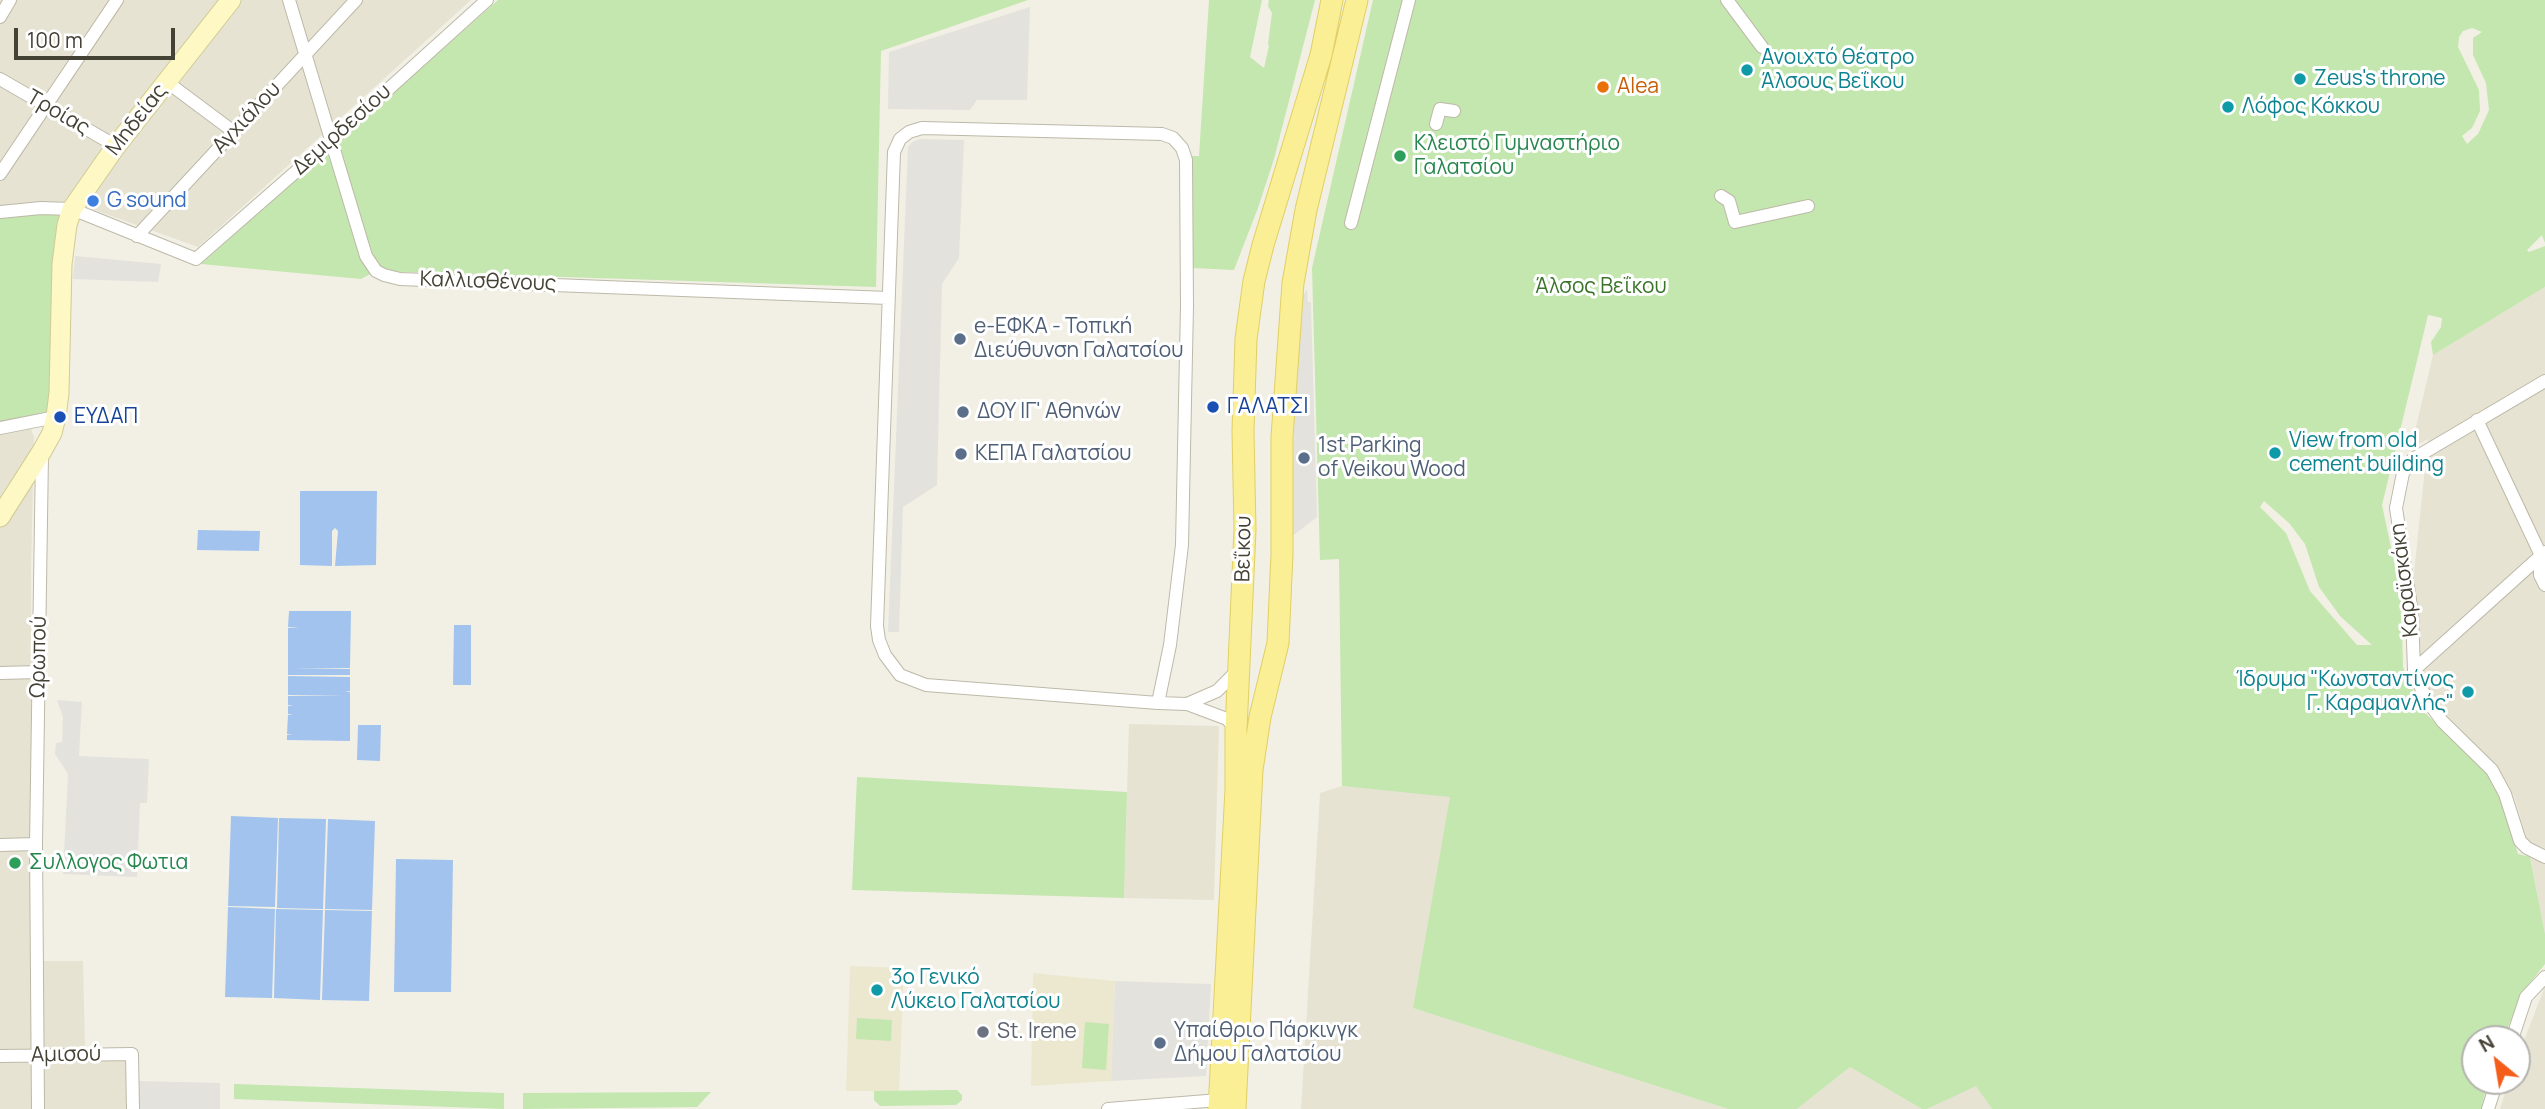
<!DOCTYPE html>
<html>
<head>
<meta charset="utf-8">
<style>
  body { margin:0 }
  #map { position:relative; width:2545px; height:1109px; overflow:hidden; background:#f2f0e5; font-family:Manrope,sans-serif }
  canvas { display:block }
  .north { position:absolute; left:2461px; top:1025px; width:70px; height:70px; box-sizing:border-box; background:#fff; border:2px solid #b4b3ae; border-radius:50%; rotate:330deg; font-size:19px; font-weight:700; line-height:28px; text-align:center; color:#444135 }
  .north::after { content:''; display:block; margin:auto; width:24px; height:32px; background:#f45e1a; clip-path:polygon(50% 0,100% 100%,50% 72%,0 100%) }
  .scale { position:absolute; left:14px; top:28px; width:161px; height:32px; box-sizing:border-box; border:4px solid #444135; border-top:0; padding-left:9px; font-size:21px; line-height:24px; white-space:nowrap; color:#444135; -webkit-text-stroke:5px #fff; paint-order:stroke }
</style>
</head>
<body>
<div id="map">
<canvas width="2545" height="1109"></canvas>
<div class="north">N</div>
<div class="scale">100 m</div>
</div>
<script>
const ctx = document.querySelector('canvas').getContext('2d');
ctx.lineJoin = 'round';
function paint(path, color) {
  ctx.fillStyle = color;
  ctx.fill(path, 'evenodd');
}
function poly(rows) {
  const path = new Path2D();
  for (const r of rows) {
    path.moveTo(r[0], r[1]);
    for (let i = 2; i < r.length; i += 2) path.lineTo(r[i], r[i + 1]);
  }
  return path;
}
function strokePath(path, color, width, dash) {
  ctx.strokeStyle = color;
  ctx.lineWidth = width;
  ctx.lineCap = dash ? 'butt' : 'round';
  ctx.setLineDash(dash || []);
  ctx.stroke(path);
}
function label(font, color, halo, rows, align = 'center') {
  ctx.font = font + ' Manrope,sans-serif';
  ctx.lineWidth = 6;
  ctx.setLineDash([]);
  ctx.textBaseline = 'middle';
  ctx.strokeStyle = halo;
  ctx.fillStyle = color;
  for (const [text, x, y, turn = 0] of rows) {
    ctx.save();
    ctx.translate(x, y);
    ctx.rotate((+turn || 0) * Math.PI / 180);
    ctx.textAlign = isNaN(turn) ? turn : align;
    if (halo) ctx.strokeText(text, 0, 0);
    ctx.fillText(text, 0, 0);
    ctx.restore();
  }
}
paint(poly([
  [0,0,471,0,198,247,78,204,0,215],
  [2545,287,2545,934,2527,839,2514,796,2497,766,2437,706,2419,671,2414,573,2428,439,2411,448,2433,355],
  [30,426,34,437,31,571,33,961,83,961,85,1047,85,1049,0,1052,0,432],
  [1129,724,1219,726,1214,900,1124,898],
  [1342,786,1451,796,1413,1008,1728,1109,1301,1109,1320,793],
  [2545,986,2545,1109,2500,1109,2509,1081,2517,1081,2517,1059],
  [127,1058,128,1109,0,1109,0,1061],
  [1850,1067,1922,1109,1797,1109],
  [1976,1085,1992,1109,1927,1109]
]), '#e6e3d3');
paint(poly([
  [850,966,904,968,899,1091,846,1091],
  [1033,973,1115,981,1111,1081,1031,1086]
]), '#ebe8cf');
paint(poly([
  [498,0,1028,0,881,51,876,287,376,271,361,279,201,264],
  [1209,0,1262,0,1250,57,1264,68,1269,46,1268,44,1272,13,1268,6,1269,0,1315,0,1274,159,1258,208,1234,270,1193,268,1192,156,1199,156],
  [1373,0,2545,0,2545,243,2542,235,2527,250,2529,252,2545,246,2545,287,2433,355,2431,342,2441,327,2442,318,2428,315,2382,505,2401,595,2403,667,2408,681,2425,713,2490,774,2501,795,2518,854,2530,857,2545,934,2545,964,2522,993,2503,1039,2475,1039,2475,1081,2488,1081,2481,1109,1992,1109,1976,1086,1927,1109,1922,1109,1850,1067,1797,1109,1728,1109,1413,1008,1450,797,1342,786,1339,559,1320,560,1312,268],
  [2472,28,2482,32,2473,38,2473,55,2486,83,2489,110,2478,134,2467,144,2462,136,2472,128,2480,111,2479,90,2458,47,2459,37,2463,31],
  [2264,501,2289,523,2305,544,2319,587,2340,616,2372,645,2357,645,2310,591,2286,533,2260,507],
  [72,209,56,417,0,428,0,212],
  [857,777,1127,792,1124,898,852,890],
  [857,1018,892,1020,891,1041,856,1039],
  [1085,1022,1109,1024,1106,1070,1082,1068],
  [234,1084,504,1093,504,1109,234,1099],
  [957,1090,962,1095,962,1100,956,1105,880,1106,874,1100,874,1091],
  [711,1092,697,1107,523,1109,523,1093]
]), '#c4e6af');
paint(poly([
  [1030,7,1027,100,977,100,970,110,888,109,889,52],
  [920,139,964,140,959,258,942,284,937,485,903,507,899,632,888,632,908,147,912,142],
  [75,256,161,264,158,282,73,279],
  [1307,289,1308,302,1311,302,1317,517,1291,537,1297,305],
  [57,700,82,702,79,756,149,759,147,803,140,803,137,877,63,874,68,774,55,754,56,743,62,742,63,717],
  [1115,981,1211,984,1206,1076,1111,1081],
  [137,1081,220,1083,220,1109,138,1109]
]), '#e3e2dd');
paint(poly([
  [300,491,377,491,376,565,335,566,338,531,335,528,332,531,332,566,300,565],
  [198,530,260,531,259,551,197,550],
  [289,611,351,611,350,668,293,668,350,669,350,675,288,675,288,628,299,627,288,627],
  [454,625,471,625,471,685,453,685],
  [288,676,350,677,350,691,345,692,350,692,350,741,287,740,287,735,292,735,287,734,288,715,293,715,288,714,288,706,293,705,288,705,288,696,345,696,288,695],
  [358,725,381,725,380,761,357,760],
  [231,816,278,818,275,907,228,906],
  [279,818,326,819,323,909,277,908],
  [328,819,375,821,372,910,325,909],
  [396,859,453,860,451,992,394,992],
  [228,907,275,909,272,998,225,997],
  [276,909,323,910,320,1000,274,998],
  [325,910,372,911,369,1001,322,1000]
]), '#a2c3ee');
const street = poly([
  [289,0,366,256,376,271,384,275,400,279,888,298],
  [1727,0,1762,47],
  [0,17,10,0],
  [0,79,116,146],
  [167,82,234,132],
  [1436,124,1440,109,1454,111],
  [0,174,117,0],
  [1721,196,1729,201,1735,222,1808,206],
  [0,212,41,208,72,209,196,259,332,140,487,0],
  [1351,223,1409,0],
  [137,236,356,0],
  [2545,381,2413,459,2403,473,2396,508,2412,613,2414,670,2418,682,2429,703,2442,721,2492,770,2505,794,2520,841,2527,848,2545,857],
  [2477,420,2545,564],
  [0,428,56,417],
  [2540,557,2540,575,2545,585],
  [2414,670,2545,552],
  [0,673,39,672],
  [1158,703,1170,645,1182,545,1187,306,1186,160,1182,148,1173,138,1162,134,922,128,909,132,900,139,894,152,877,626,879,640,885,655,900,675,926,685,1158,703,1187,704,1227,719,1236,729],
  [1187,704,1217,691,1238,670],
  [0,845,36,844],
  [2512,1039,2526,997,2545,977],
  [0,1056,132,1054,133,1109],
  [38,1109,36,844,42,455],
  [1108,1109,1219,1100],
  [2488,1109,2497,1081]
]);
const secondary = poly([
  [0,517,42,451,52,433,56,417,59,393,62,264,67,225,72,209,116,146,231,0]
]);
const primary = poly([
  [1219,1109,1236,789,1236,730,1245,530,1243,431,1246,339,1254,281,1263,245,1321,55,1332,0],
  [1235,1109,1252,770,1260,717,1278,643,1282,554,1282,437,1293,283,1306,210,1357,0]
]);
strokePath(street, '#bdb9a8', 14);
strokePath(secondary, '#d1cb96', 21);
strokePath(primary, '#e0cf65', 23);
strokePath(street, '#fff', 12);
strokePath(secondary, '#fdf8c4', 19);
strokePath(primary, '#fbef95', 21);
for (const [x, y, r, color] of [
  [1747,70,7,"#0f9aa8"],
  [2300,79,7,"#0f9aa8"],
  [1603,87,7,"#e8710a"],
  [2228,107,7,"#0f9aa8"],
  [1400,156,7,"#2e9e5b"],
  [93,201,7,"#3f7fe0"],
  [960,339,7,"#5c6f8a"],
  [1213,407,7,"#1a4fb4"],
  [963,412,7,"#5c6f8a"],
  [60,417,7,"#1a4fb4"],
  [2275,453,7,"#0f9aa8"],
  [961,454,7,"#5c6f8a"],
  [1304,458,7,"#5c6f8a"],
  [2468,692,7,"#0f9aa8"],
  [15,863,7,"#2e9e5b"],
  [877,990,7,"#0f9aa8"],
  [983,1032,7,"#6b7280"],
  [1160,1043,7,"#5c6f8a"]
]) {
  const dot = new Path2D();
  dot.arc(x, y, r, 0, 2 * Math.PI);
  ctx.fillStyle = color;
  ctx.fill(dot);
  strokePath(dot, '#fff', 2.5);
}
label('21px', '#0d838f', '#fff', [
  ["Ανοιχτό θέατρο",1761,58],
  ["Άλσους Βεΐκου",1761,82],
  ["Zeus's throne",2314,79],
  ["Λόφος Κόκκου",2242,107],
  ["View from old",2289,441],
  ["cement building",2289,465],
  ["Ίδρυμα \"Κωνσταντίνος",2454,680,"right"],
  ["Γ. Καραμανλής\"",2454,704,"right"],
  ["3ο Γενικό",891,978],
  ["Λύκειο Γαλατσίου",891,1002]
], 'left');
label('21px', '#c56008', '#fff', [
  ["Alea",1617,87]
], 'left');
label('21px', '#444135', '#fff', [
  ["Τροίας",58,113,30],
  ["Αγχιάλου",247,118,-47],
  ["Μηδείας",137,120,-52],
  ["Δεμιρδεσίου",342,130,-42],
  ["Καλλισθένους",488,282,2],
  ["Βεΐκου",1244,549,-89],
  ["Καραϊσκάκη",2405,580,-97],
  ["Ωρωπού",39,657,-89],
  ["Αμισού",66,1055,-1]
]);
label('21px', '#27864d', '#fff', [
  ["Κλειστό Γυμναστήριο",1414,144],
  ["Γαλατσίου",1414,168],
  ["Συλλογος Φωτια",29,863]
], 'left');
label('21px', '#366cbe', '#fff', [
  ["G sound",107,201]
], 'left');
label('21px', '#3a742a', '#fff', [
  ["Άλσος Βεΐκου",1601,287]
]);
label('21px', '#4e5e75', '#fff', [
  ["e-ΕΦΚΑ - Τοπική",974,327],
  ["Διεύθυνση Γαλατσίου",974,351],
  ["ΔΟΥ ΙΓ' Αθηνών",977,412],
  ["1st Parking",1318,446],
  ["of Veikou Wood",1318,470],
  ["ΚΕΠΑ Γαλατσίου",975,454],
  ["Υπαίθριο Πάρκινγκ",1174,1031],
  ["Δήμου Γαλατσίου",1174,1055]
], 'left');
label('21px', '#164399', '#fff', [
  ["ΓΑΛΑΤΣΙ",1227,407],
  ["ΕΥΔΑΠ",74,417]
], 'left');
label('21px', '#5b616d', '#fff', [
  ["St. Irene",997,1032]
], 'left');
</script>
</body>
</html>
